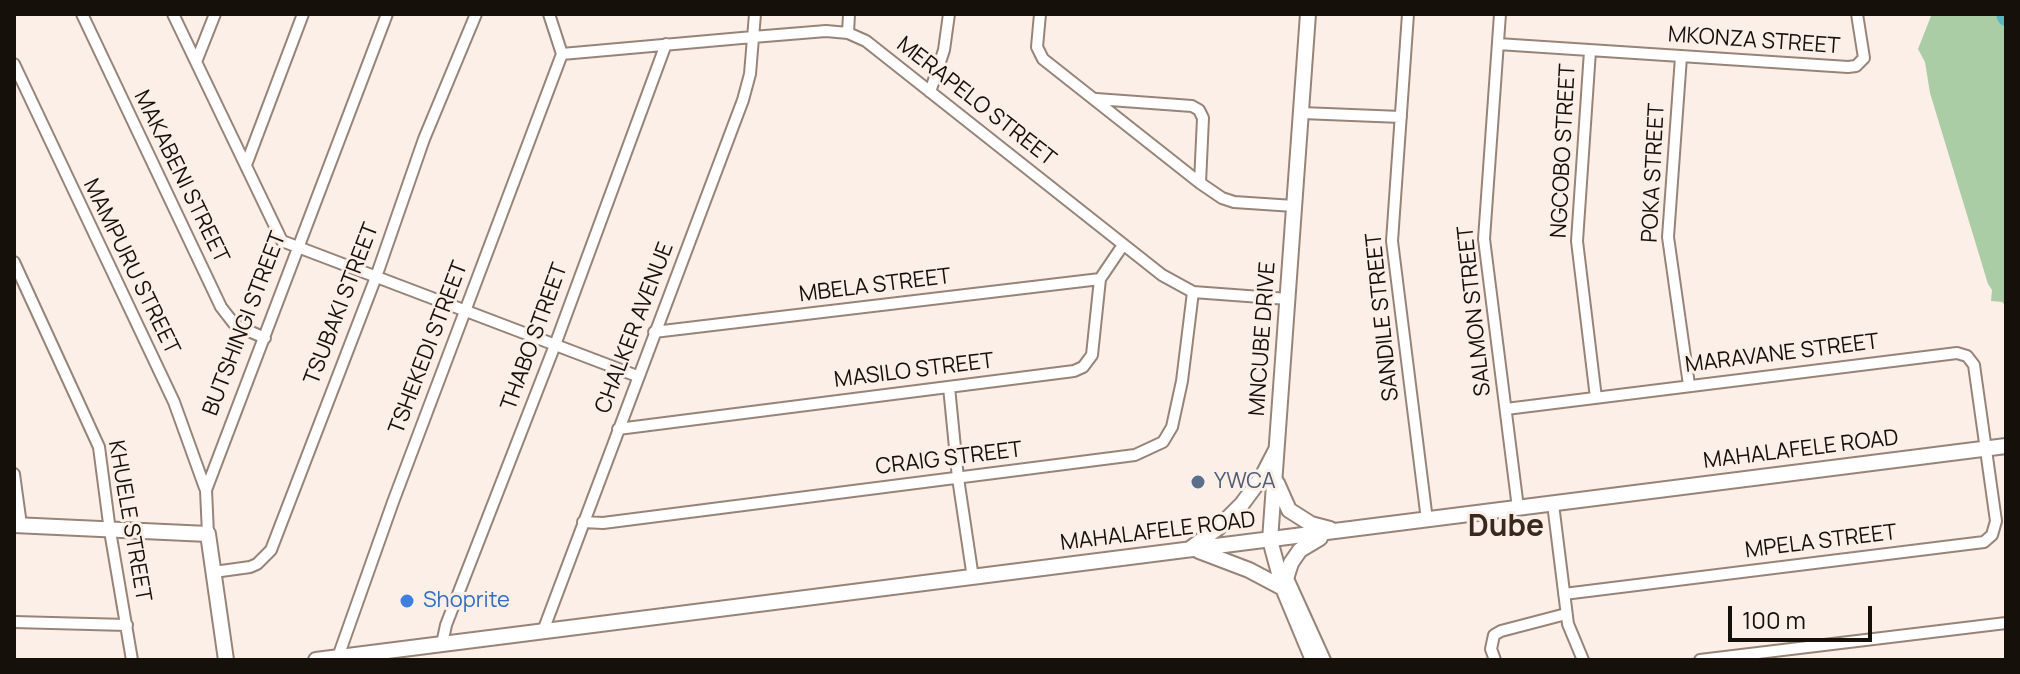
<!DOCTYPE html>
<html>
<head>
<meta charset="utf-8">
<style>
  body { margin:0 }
  #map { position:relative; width:2020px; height:674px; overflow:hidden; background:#fcefe8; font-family:Manrope,sans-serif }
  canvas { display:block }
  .frame { position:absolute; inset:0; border:16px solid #16100b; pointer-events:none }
  .scale { position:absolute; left:1728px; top:606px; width:144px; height:36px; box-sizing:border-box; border:4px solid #16100b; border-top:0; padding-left:10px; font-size:24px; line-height:28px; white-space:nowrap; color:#16100b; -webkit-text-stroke:6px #fcefe8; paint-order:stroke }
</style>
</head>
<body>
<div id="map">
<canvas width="2020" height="674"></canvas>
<div class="frame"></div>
<div class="scale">100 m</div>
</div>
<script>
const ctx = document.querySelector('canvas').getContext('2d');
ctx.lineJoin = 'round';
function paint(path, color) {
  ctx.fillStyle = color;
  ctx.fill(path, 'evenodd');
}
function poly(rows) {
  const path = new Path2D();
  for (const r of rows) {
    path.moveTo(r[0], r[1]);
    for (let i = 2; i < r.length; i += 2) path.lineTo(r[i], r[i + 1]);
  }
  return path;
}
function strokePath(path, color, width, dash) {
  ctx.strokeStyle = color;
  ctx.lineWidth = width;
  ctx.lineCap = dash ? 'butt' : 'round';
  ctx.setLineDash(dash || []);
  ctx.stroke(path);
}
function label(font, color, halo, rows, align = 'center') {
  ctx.font = font + ' Manrope,sans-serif';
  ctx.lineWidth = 6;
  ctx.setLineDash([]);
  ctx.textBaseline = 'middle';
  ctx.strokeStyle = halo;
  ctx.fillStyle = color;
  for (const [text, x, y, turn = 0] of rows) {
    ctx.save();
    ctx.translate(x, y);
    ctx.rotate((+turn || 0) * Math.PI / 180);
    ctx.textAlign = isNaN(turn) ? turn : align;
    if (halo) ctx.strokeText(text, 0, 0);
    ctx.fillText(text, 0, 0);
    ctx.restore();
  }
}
paint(poly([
  [1929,14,2006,14,2006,306,2002,302,1991,301,1992,290,1988,284,1930,93,1925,62,1918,49,1931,16]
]), '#aacda5');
strokePath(poly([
  [2005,14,2006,17]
]), '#57b8c8', 18);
const street = poly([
  [82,14,221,307,235,325,265,338],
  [173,14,282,241,637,376],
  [549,14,562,54],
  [1040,14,1037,47,1043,59,1200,183,1222,198,1234,202,1294,206],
  [1408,14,1392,241,1427,520],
  [1500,14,1484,239,1518,508],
  [848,33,849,14],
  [1498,44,1848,67,1856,66,1864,58,1857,14],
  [1590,51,1577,241,1596,398],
  [562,54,753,37,826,31,848,33,866,41,1162,275,1193,292,1288,299],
  [1681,57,1668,237,1689,385],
  [196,62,215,14],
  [14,64,174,402,205,488],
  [930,92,944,50,949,14],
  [1096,99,1192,106,1199,110,1203,118,1200,183],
  [1302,113,1401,117],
  [246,165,303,14],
  [14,262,99,447,110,531,132,660],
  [654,332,1100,279],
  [949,387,958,478,973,578],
  [1506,409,1957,353,1967,356,1974,365,1996,521,1992,535,1984,542,1564,594],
  [618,429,1074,371,1083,367,1092,355,1100,279,1123,245],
  [14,474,21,525],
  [1553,504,1568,624,1583,660],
  [583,522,603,523,1135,455,1163,442,1172,427,1182,381,1193,292],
  [208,534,206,490,387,14],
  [214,572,250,567,257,564,271,550,376,277,424,139,476,14],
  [1286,574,1325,660],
  [14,622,127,625],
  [543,631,743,100,750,74,755,14],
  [442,644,446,625,555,345,666,44],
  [338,657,393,502,562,54],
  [1495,660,1491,649,1494,635,1501,631,1566,614],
  [1700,660,2006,623]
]);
const secondary = poly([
  [1308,14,1270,540,1283,588,1313,660],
  [1277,483,1289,510,1311,524,1330,529],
  [14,525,208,534,226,660],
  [1191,548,1218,528,1242,504,1262,477,1276,450],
  [1199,551,1249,570,1283,588,1291,563,1300,550,1320,538],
  [316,660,2006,446]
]);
strokePath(street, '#978478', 14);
strokePath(secondary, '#978478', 18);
strokePath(street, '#fff', 10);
strokePath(secondary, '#fff', 14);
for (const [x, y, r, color] of [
  [1198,482,8,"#5c6f8a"],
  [407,601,8,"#3f7fe0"]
]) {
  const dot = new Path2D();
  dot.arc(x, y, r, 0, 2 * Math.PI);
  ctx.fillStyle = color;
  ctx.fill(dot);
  strokePath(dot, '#fcefe8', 3);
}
label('22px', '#16100b', '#fcefe8', [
  ["MKONZA STREET",1754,41,4],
  ["MERAPELO STREET",976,102,38],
  ["NGCOBO STREET",1564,151,-87],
  ["POKA STREET",1654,173,-87],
  ["MAKABENI STREET",181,177,64],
  ["MAMPURU STREET",131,267,64],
  ["MBELA STREET",875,286,-7],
  ["TSUBAKI STREET",342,304,-69],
  ["SALMON STREET",1475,311,-96],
  ["SANDILE STREET",1383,317,-96],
  ["BUTSHINGI STREET",245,324,-69],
  ["CHALKER AVENUE",635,328,-69],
  ["THABO STREET",535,337,-70],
  ["MNCUBE DRIVE",1263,339,-86],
  ["TSHEKEDI STREET",429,348,-69],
  ["MARAVANE STREET",1782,354,-7],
  ["MASILO STREET",914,371,-7],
  ["MAHALAFELE ROAD",1801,450,-7],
  ["CRAIG STREET",949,459,-7],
  ["KHUELE STREET",129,521,80],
  ["MAHALAFELE ROAD",1158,532,-7],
  ["MPELA STREET",1821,542,-7]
]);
label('22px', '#4e5e75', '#fcefe8', [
  ["YWCA",1214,482]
], 'left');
label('22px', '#366cbe', '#fcefe8', [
  ["Shoprite",423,601]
], 'left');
label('bold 30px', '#38291f', '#fcefe8', [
  ["Dube",1506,528]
]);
</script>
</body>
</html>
